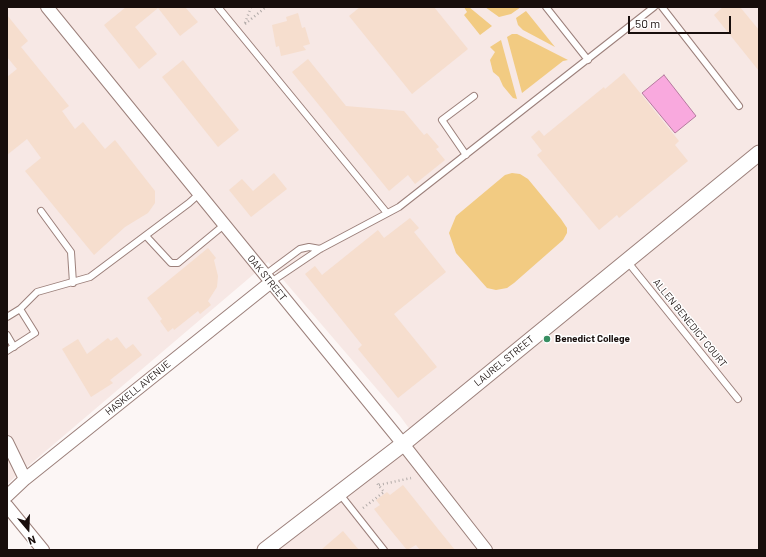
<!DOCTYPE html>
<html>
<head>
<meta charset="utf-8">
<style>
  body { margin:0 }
  #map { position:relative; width:766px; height:557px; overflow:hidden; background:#fcf6f5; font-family:Barlow,sans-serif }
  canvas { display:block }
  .frame { position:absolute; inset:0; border:8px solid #180e0c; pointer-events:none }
  .north { position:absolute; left:8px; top:509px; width:40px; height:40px; -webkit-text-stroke:3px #fff; paint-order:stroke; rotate:161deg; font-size:11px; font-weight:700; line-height:16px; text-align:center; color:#180e0c }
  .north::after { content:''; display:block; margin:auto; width:14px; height:18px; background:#180e0c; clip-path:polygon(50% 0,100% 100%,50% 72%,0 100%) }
  .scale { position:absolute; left:628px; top:16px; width:103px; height:18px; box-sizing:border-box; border:2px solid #180e0c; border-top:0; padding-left:5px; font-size:12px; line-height:14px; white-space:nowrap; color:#180e0c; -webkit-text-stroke:3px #fff; paint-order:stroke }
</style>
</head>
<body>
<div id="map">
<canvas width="766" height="557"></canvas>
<div class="frame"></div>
<div class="north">N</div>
<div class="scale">50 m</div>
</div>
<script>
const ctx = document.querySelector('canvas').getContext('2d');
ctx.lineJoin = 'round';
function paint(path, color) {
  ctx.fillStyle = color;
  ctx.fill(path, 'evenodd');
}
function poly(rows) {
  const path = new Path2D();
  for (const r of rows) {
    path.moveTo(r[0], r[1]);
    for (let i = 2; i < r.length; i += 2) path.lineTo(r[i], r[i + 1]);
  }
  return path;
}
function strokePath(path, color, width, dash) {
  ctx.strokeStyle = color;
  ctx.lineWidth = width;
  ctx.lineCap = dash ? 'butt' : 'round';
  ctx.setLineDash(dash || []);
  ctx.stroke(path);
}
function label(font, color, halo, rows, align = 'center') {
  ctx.font = font + ' Barlow,sans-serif';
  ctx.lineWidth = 3;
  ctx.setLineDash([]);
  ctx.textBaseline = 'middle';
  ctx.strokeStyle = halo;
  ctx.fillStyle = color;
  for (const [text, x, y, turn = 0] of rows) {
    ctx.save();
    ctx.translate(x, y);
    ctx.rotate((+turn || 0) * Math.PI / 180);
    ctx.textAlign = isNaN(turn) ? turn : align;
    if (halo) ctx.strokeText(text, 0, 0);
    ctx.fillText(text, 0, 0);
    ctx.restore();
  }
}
paint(poly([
  [7,7,759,7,759,550,277,550,416,438,400,416,268,262,7,484]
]), '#f7e8e5');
paint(poly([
  [464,7,469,7,492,26,480,35,464,15,467,12],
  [485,7,521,7,511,14,499,17],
  [526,11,555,47,523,30,518,25,516,18],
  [512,34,517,34,568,60,563,61,522,93,507,37],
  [501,40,517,99,513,98,503,86,499,77,493,72,490,60,495,52,490,47],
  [512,173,520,174,528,179,561,219,567,228,567,233,563,240,514,283,507,288,496,290,487,288,456,253,449,233,456,216,505,175]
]), '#f2cb82');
const water = poly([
  [664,75,696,116,675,133,642,93,664,75]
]);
paint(water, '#f9a9de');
strokePath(water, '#b67a9f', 1);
paint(poly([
  [126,7,185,7,198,22,180,36,158,8,135,27,157,54,139,69,104,25],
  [360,7,434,7,468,49,412,94,349,16],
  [723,7,740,7,759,30,759,71,714,15],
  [298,13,302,28,305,27,310,44,303,46,306,50,281,56,279,46,276,47,272,25,287,21,286,17],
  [7,15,28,41,21,47,69,106,62,111,75,129,83,122,105,149,115,140,155,191,155,203,148,213,125,227,94,255,25,171,41,158,27,139,7,155,7,77,17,69,7,57],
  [308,59,346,106,404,111,424,135,427,133,439,147,436,149,445,160,415,184,408,175,389,191,292,72],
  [183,60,239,130,218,147,162,77],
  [624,73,679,141,675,145,688,161,619,218,617,215,599,230,537,155,542,151,531,137,539,130,544,136,604,87,605,89],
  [274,173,287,189,251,217,229,190,242,179,253,191],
  [410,218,419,228,414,232,446,272,394,314,437,367,398,398,358,349,362,345,305,274,315,266,322,275,378,230,384,238],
  [208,248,216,258,214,260,218,276,217,287,208,301,211,305,200,314,198,311,174,330,173,328,168,332,160,321,162,319,147,298],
  [117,337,126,349,133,344,142,355,110,380,113,383,91,397,62,349,78,339,87,354,108,338,111,341],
  [403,485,438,529,455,550,420,550,416,545,407,550,384,522,374,509,380,505,376,500,387,492,390,495],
  [343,531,359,550,321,550]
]), '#f6dece');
const service = poly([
  [218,7,387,213],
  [546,7,588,60],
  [662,7,739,106],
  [466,155,442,120,474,96],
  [41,211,71,252,73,283],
  [146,236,171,263,178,263,224,225],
  [627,261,738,399],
  [265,275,300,249,309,247,320,249],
  [271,282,320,249,399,207,654,7],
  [20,309,37,292,90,277,189,203,199,194],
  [7,317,20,309,35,333,7,351],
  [7,335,14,347],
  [339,493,384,550]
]);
const minor = poly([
  [47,7,403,444,486,550],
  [7,442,25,479],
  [7,496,25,479,271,282],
  [7,506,43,550]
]);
const tertiary = poly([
  [265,550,403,444,759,153]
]);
strokePath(service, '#9c807b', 8);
strokePath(minor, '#9c807b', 14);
strokePath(tertiary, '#9c807b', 17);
strokePath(poly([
  [245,23,251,7],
  [245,24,266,7],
  [379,485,411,478],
  [363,508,384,492,376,482]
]), '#b2aba9', 2.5, [1, 3]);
strokePath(service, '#fff', 6);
strokePath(minor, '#fff', 12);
strokePath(tertiary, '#fff', 15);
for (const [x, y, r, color] of [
  [547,339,4,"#378e62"]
]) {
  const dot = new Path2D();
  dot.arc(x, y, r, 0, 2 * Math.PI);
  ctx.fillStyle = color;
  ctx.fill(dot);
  strokePath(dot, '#fff', 1.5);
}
label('10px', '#180e0c', '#fff', [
  ["OAK STREET",267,278,51],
  ["ALLEN BENEDICT COURT",690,323,51],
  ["LAUREL STREET",504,361,-39],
  ["HASKELL AVENUE",138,388,-39]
]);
label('bold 10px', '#180e0c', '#fff', [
  ["Benedict College",555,339]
], 'left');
</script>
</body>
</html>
